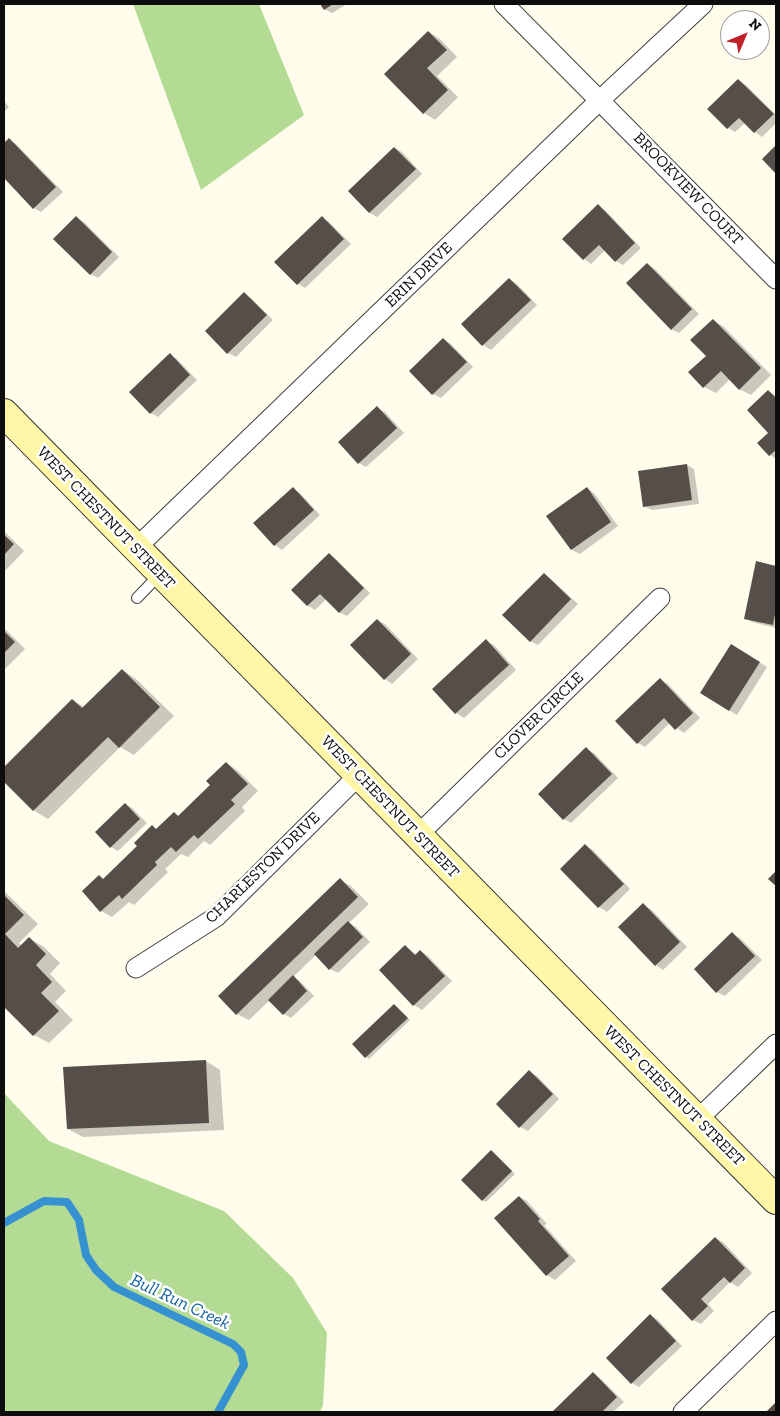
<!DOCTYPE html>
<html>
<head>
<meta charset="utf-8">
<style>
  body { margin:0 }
  #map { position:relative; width:780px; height:1416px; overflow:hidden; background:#fffcec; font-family:"Zilla Slab",serif }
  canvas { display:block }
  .frame { position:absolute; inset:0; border:5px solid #0d0d0d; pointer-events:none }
  .north { position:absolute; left:720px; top:10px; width:50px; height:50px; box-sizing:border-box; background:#fff; border:1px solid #9e9e9e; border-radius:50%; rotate:45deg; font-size:14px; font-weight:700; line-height:20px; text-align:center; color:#0d0d0d }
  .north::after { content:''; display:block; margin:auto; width:18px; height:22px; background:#c02127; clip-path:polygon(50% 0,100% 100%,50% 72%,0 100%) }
</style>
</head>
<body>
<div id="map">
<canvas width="780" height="1416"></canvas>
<div class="frame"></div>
<div class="north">N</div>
</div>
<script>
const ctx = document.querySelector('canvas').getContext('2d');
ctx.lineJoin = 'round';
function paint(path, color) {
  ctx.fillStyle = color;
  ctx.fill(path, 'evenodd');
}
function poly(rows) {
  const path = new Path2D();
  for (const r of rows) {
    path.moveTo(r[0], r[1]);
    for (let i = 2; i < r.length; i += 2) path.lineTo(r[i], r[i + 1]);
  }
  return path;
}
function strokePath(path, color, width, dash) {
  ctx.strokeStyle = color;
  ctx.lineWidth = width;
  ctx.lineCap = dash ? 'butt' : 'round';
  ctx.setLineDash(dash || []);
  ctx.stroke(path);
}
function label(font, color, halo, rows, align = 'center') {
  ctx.font = font + ' "Zilla Slab",serif';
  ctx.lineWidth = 5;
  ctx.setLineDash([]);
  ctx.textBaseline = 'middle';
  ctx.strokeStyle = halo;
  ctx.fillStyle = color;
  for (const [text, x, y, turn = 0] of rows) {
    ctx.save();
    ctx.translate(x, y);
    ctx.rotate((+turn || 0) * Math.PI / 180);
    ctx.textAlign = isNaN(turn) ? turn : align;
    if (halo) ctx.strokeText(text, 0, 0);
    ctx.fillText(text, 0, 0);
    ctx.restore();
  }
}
paint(poly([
  [133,4,259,4,304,115,201,190],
  [4,1093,49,1141,224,1211,293,1278,327,1333,323,1405,320,1412,4,1412]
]), '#b3db94');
paint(poly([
  [321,4,347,4,332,13,324,9],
  [429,32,440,39,457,57,437,76,458,97,435,120,424,113],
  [738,80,746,85,776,115,776,123,762,137,755,132,745,123,735,132,728,128],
  [4,101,9,107,4,112],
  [9,140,16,144,63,192,41,212,34,208,4,177,4,145],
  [394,148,402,152,422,174,377,217,370,213,349,191],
  [598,206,605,210,641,248,623,265,616,261,605,250,591,264,584,259],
  [76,217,84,222,119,257,98,278,90,274],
  [322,218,329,222,351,244,305,288,298,284],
  [647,264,655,269,699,314,679,333,671,329],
  [509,279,517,284,537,305,491,350,483,345,463,324],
  [244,294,251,298,273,320,236,357,228,353,207,331],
  [713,320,724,327,771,375,751,395,739,389,730,379,716,393,704,387,690,372,707,356],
  [443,339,451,344,473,367,441,398,433,394,410,371],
  [170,355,177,359,197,380,158,417,151,413],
  [768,391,776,396,776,459,770,455,759,443,770,433],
  [377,408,385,412,404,433,366,467,359,463],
  [687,465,694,469,699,504,652,510,644,506],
  [587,488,594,493,618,526,580,554,572,550,548,516],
  [293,489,300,493,320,515,282,550,275,545],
  [4,531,24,551,4,572],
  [329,555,336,559,370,593,347,616,339,612,326,599,315,610,307,605],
  [757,563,776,567,776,628,752,622,745,618],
  [544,574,551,579,578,604,538,645,530,641],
  [377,620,385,624,418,659,392,684,385,679],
  [4,628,25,649,4,670],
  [486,641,494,645,516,670,464,718,456,713,434,689],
  [732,646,767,667,737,715,702,693],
  [122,670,136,679,174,716,134,755,120,747,48,819,33,810,4,780,4,769,73,700,84,707],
  [660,680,668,684,700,718,684,733,670,723,645,747,638,743],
  [586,749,594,753,618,778,571,823,564,819],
  [226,763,237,770,258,791,242,807,245,811,210,845,204,841,188,857,181,854,165,869,168,872,134,905,129,902,112,917,101,911,104,880,139,846,152,827,157,830,174,813,179,817,212,785],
  [125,804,132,808,147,823,118,851,111,847],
  [585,846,593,850,630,889,607,912,599,907,562,869],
  [340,880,351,886,369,904,349,923,356,927,370,942,338,973,330,969,316,955,293,977,300,981,314,996,291,1018,284,1014,270,1000,249,1020,237,1014,219,996],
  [4,891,38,924,19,943,22,946,29,938,44,947,60,963,50,974,66,991,55,1002,73,1020,49,1043,34,1035,4,1005,4,991,6,988,4,985],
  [643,905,651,909,687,947,663,970,656,965],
  [732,934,740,938,762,960,725,996,717,992],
  [406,947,417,955,421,951,428,956,452,981,422,1010,414,1005,381,970],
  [394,1006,410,1020,369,1059,366,1057],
  [206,1061,220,1070,224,1130,83,1137,68,1129],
  [529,1072,537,1076,559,1099,528,1131,520,1127],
  [492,1151,515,1174,486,1202,482,1200],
  [519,1197,527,1201,547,1224,544,1225,576,1261,555,1280,547,1275,496,1218],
  [715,1238,723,1242,752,1273,738,1287,730,1282,708,1304,714,1311,701,1324,693,1320,663,1289],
  [651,1316,658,1320,682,1346,639,1387,632,1383],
  [593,1374,600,1378,624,1402,613,1412,554,1412]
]), '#0003');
strokePath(poly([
  [4,1223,44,1201,67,1202,79,1220,86,1255,96,1270,114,1287,233,1344,241,1352,244,1365,218,1412]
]), '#3591d0', 8);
paint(poly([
  [320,4,333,4,324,10],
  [428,31,447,50,427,68,448,90,423,114,384,74],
  [738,79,774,114,754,133,739,118,727,129,707,109],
  [9,138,56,187,33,209,4,178,4,143],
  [776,145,776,174,762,159],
  [394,147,416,169,369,213,348,191],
  [598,204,635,243,615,262,599,245,583,260,562,239],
  [76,216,112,252,90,275,53,239],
  [322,216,344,239,297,285,274,262],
  [647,263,692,309,671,330,626,283],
  [509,278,531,300,482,346,461,324],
  [244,292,267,315,227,354,205,331],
  [713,319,761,368,739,390,721,371,703,388,688,372,706,356,690,340],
  [443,338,467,362,432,395,409,371],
  [170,353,190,375,150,414,129,392],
  [768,390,776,398,776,450,769,456,757,443,768,433,747,410],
  [377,406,397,428,358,464,338,442],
  [687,464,692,500,643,507,638,471],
  [293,487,314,510,274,546,253,523],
  [587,487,611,522,571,550,546,516],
  [4,535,14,544,4,555],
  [329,553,364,588,339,613,320,594,307,606,291,590],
  [756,561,776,566,776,609,773,625,744,619],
  [544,573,571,599,530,642,502,615],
  [377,619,411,654,384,680,350,645],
  [4,631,15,642,4,653],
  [486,639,509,665,455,714,432,689],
  [731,644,760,662,729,711,700,693],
  [122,669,160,707,119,748,108,737,33,811,4,782,4,767,72,699,82,708],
  [660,678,693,713,675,730,664,718,637,744,615,721],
  [586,747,612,774,563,820,538,794],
  [226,762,248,784,231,800,235,804,198,839,194,835,176,852,171,847,155,862,157,865,122,899,119,895,100,912,82,891,99,875,103,879,137,846,134,843,152,825,156,829,174,812,178,816,210,785,206,781],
  [125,803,140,819,110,848,95,832],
  [585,844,624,884,598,908,560,869],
  [776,871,776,886,768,879],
  [340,878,358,897,236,1015,218,996],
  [4,895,24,915,5,934,18,948,29,937,46,954,36,965,52,982,41,993,59,1011,33,1036,4,1007],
  [643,903,680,942,655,966,618,927],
  [348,921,363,937,329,970,314,954],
  [732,932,755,956,716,993,694,969],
  [405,945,415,955,420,950,445,976,413,1006,379,970],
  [293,975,307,991,283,1015,268,1000],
  [394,1004,408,1018,365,1058,352,1044],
  [206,1060,209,1123,67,1129,63,1067],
  [529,1070,553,1094,519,1128,496,1104],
  [491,1150,512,1171,482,1201,461,1180],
  [519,1196,540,1219,538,1221,569,1256,546,1276,494,1218],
  [715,1237,745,1268,730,1283,724,1277,701,1299,708,1306,692,1321,661,1289],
  [650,1314,676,1341,631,1384,606,1358],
  [593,1372,617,1397,602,1412,552,1412],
  [776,1402,776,1412,766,1412]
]), '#564e49');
const service = poly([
  [137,598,160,574]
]);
const minor = poly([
  [504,4,776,279],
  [136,548,600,100,703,4],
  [418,835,660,598],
  [136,968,216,917,359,775],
  [697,1120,776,1044],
  [683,1412,776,1321]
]);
const secondary = poly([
  [4,413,776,1200]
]);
strokePath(service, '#404040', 12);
strokePath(minor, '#404040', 21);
strokePath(secondary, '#2f2f2f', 30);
strokePath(service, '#fff', 10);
strokePath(minor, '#fff', 19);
strokePath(secondary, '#fff6a7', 28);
label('16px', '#0d0d0d', '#fff', [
  ["BROOKVIEW COURT",688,189,46],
  ["ERIN DRIVE",419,275,-44],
  ["WEST CHESTNUT STREET",106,518,46],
  ["CLOVER CIRCLE",539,716,-44],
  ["WEST CHESTNUT STREET",390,807,46],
  ["CHARLESTON DRIVE",263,868,-44],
  ["WEST CHESTNUT STREET",674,1096,45]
]);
label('italic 18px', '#1362a1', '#fff', [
  ["Bull Run Creek",180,1302,25]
]);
</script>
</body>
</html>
